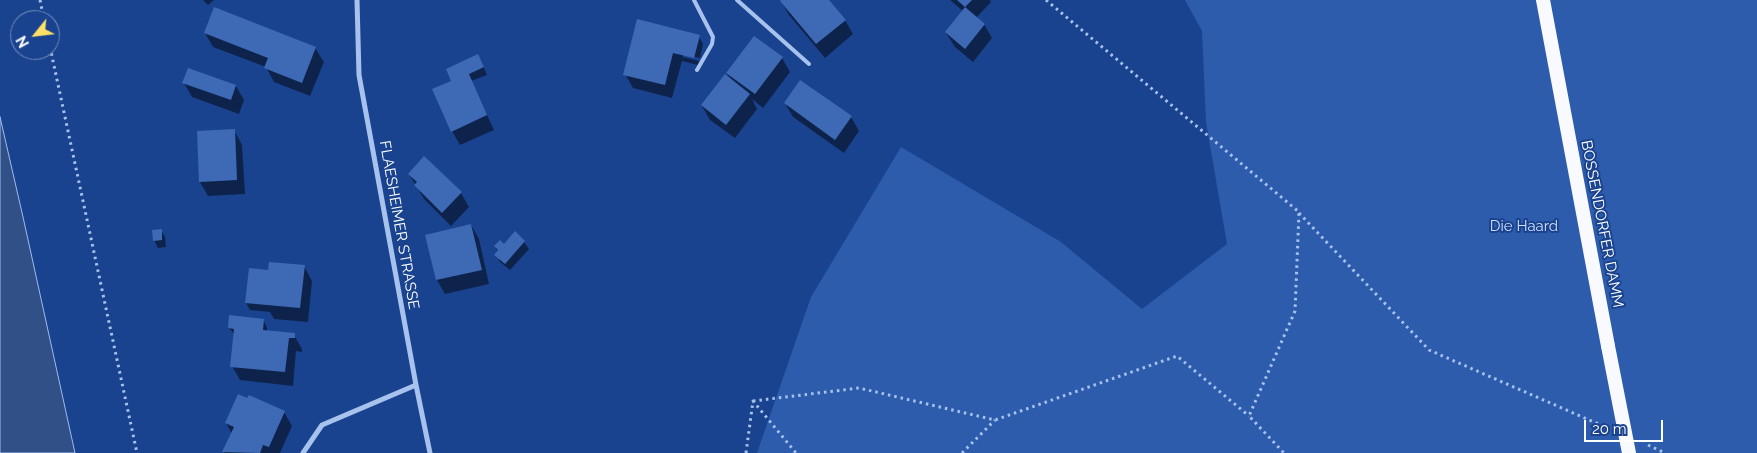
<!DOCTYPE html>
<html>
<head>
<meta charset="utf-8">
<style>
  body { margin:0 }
  #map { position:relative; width:1757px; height:453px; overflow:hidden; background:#1a438f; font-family:Raleway,sans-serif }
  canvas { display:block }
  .north { position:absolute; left:10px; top:10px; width:50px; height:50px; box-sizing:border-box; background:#1a438f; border:1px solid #768ebc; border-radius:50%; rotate:241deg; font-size:14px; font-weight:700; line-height:20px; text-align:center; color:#fff }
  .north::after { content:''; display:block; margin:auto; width:18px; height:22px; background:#ffe066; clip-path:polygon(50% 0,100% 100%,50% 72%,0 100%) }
  .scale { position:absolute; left:1584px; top:420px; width:79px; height:22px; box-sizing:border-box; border:2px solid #fff; border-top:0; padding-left:6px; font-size:15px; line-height:18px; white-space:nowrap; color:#fff; -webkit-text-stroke:4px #1a438f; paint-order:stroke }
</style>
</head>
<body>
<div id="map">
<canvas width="1757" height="453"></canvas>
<div class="north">N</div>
<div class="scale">20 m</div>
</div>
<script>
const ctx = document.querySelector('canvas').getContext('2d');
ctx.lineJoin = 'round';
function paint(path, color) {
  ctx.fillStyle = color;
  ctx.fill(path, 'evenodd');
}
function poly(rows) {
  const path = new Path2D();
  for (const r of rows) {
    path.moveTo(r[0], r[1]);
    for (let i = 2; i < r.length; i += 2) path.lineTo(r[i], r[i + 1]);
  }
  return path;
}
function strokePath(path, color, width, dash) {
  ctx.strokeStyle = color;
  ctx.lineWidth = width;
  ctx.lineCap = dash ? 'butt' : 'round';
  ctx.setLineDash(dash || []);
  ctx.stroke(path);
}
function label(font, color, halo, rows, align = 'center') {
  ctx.font = font + ' Raleway,sans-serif';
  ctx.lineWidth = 4;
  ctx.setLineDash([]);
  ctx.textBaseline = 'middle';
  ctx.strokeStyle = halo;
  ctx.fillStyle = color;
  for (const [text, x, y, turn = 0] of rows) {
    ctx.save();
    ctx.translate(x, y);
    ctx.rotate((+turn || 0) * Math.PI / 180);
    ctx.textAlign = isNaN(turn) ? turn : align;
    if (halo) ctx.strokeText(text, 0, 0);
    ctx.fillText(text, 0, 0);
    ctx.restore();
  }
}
paint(poly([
  [1185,0,1757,0,1757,453,757,453,811,297,901,147,1061,242,1142,309,1227,244,1206,122,1202,31]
]), '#2d5cad');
const water = poly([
  [0,117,23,217,75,453,0,453,0,117]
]);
paint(water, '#325088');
strokePath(water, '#9bbcf0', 1);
paint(poly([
  [203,0,214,0,208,5],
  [783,0,828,0,845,20,853,34,825,58,789,15,781,1],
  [950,0,990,0,991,2,976,18,984,24,992,38,973,62,955,47,946,33,964,12],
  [205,33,315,48,324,62,310,96,274,82,266,67,213,47],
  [699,37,703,44,700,58,683,54,683,57,699,61,698,65,682,61,672,98,633,88,625,74],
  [782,58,790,72,763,108,752,99,757,109,735,138,710,120,702,106,732,81,727,74],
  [482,63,487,75,471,81,494,130,460,145,452,131,453,81],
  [184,83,236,86,244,100,239,114,192,97],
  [785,103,851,117,859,131,844,153,793,117],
  [234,130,242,145,245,194,208,196,200,182],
  [409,174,461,193,469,207,451,226,424,199],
  [471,225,479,239,489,284,445,294,437,280,427,236],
  [161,230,165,237,166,247,158,248,154,240],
  [515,233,524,242,529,249,510,270,500,262,496,255,498,252,495,247,504,246],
  [304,266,312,281,308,322,274,319,270,312,250,310,246,303,267,271],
  [263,320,267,327,267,332,294,335,302,349,302,352,296,351,293,386,240,380,232,366,235,335,229,328],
  [284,412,292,426,280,453,224,453,232,434,226,423]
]), '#0007');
paint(poly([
  [781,0,829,0,846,20,816,44,780,1],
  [957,0,972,0,965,7,985,24,965,49,945,32,965,7],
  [214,7,316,47,302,83,264,68,268,58,204,33],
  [637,19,700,35,694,58,673,53,665,85,623,75],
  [754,36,783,57,755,94,726,73],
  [478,54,484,67,469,74,487,115,451,132,432,89,451,81,446,69],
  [188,68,236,85,231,100,182,83],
  [725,74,750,94,726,125,701,105],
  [800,80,852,116,835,140,784,103],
  [235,129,237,180,199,182,197,131],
  [424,156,462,192,442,213,414,185,417,182,408,174],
  [471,224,482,270,436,280,425,235],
  [162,229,162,240,153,241,152,230],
  [515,231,525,241,505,264,494,255,498,250,494,246,500,240,504,244],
  [269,262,305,265,300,308,245,303,249,268,268,270],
  [229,315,264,319,263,330,295,333,295,338,289,338,285,372,230,367,234,329,228,328],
  [238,394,247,398,249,395,285,411,269,447,263,445,260,453,222,452,234,427,225,423]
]), '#3e6ab5');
strokePath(poly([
  [40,0,44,20],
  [1046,0,1299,212,1295,311,1249,416,1284,453],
  [50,47,137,453],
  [1299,213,1429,350,1603,426],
  [753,401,859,388,995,420,1177,356,1249,416],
  [1648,445,1665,453],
  [746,453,753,401,796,453],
  [962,453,995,420]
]), '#a8c2ee', 3, [2.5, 4]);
strokePath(poly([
  [694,0,713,37,712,44,697,70],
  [737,0,809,64]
]), '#a8c2ee', 4);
strokePath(poly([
  [357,0,359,75,416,385,430,453],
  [303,453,322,425,416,385]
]), '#a8c2ee', 5);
strokePath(poly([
  [1543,0,1608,346]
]), '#f8faff', 14);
strokePath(poly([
  [1608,346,1629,453]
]), '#f8faff', 14);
label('15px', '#fff', '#1a438f', [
  ["BOSSENDORFER DAMM",1602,224,79],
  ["FLAESHEIMER STRASSE",399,225,80]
]);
label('15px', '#cfdffa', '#1a438f', [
  ["Die Haard",1524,226]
]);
</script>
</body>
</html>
